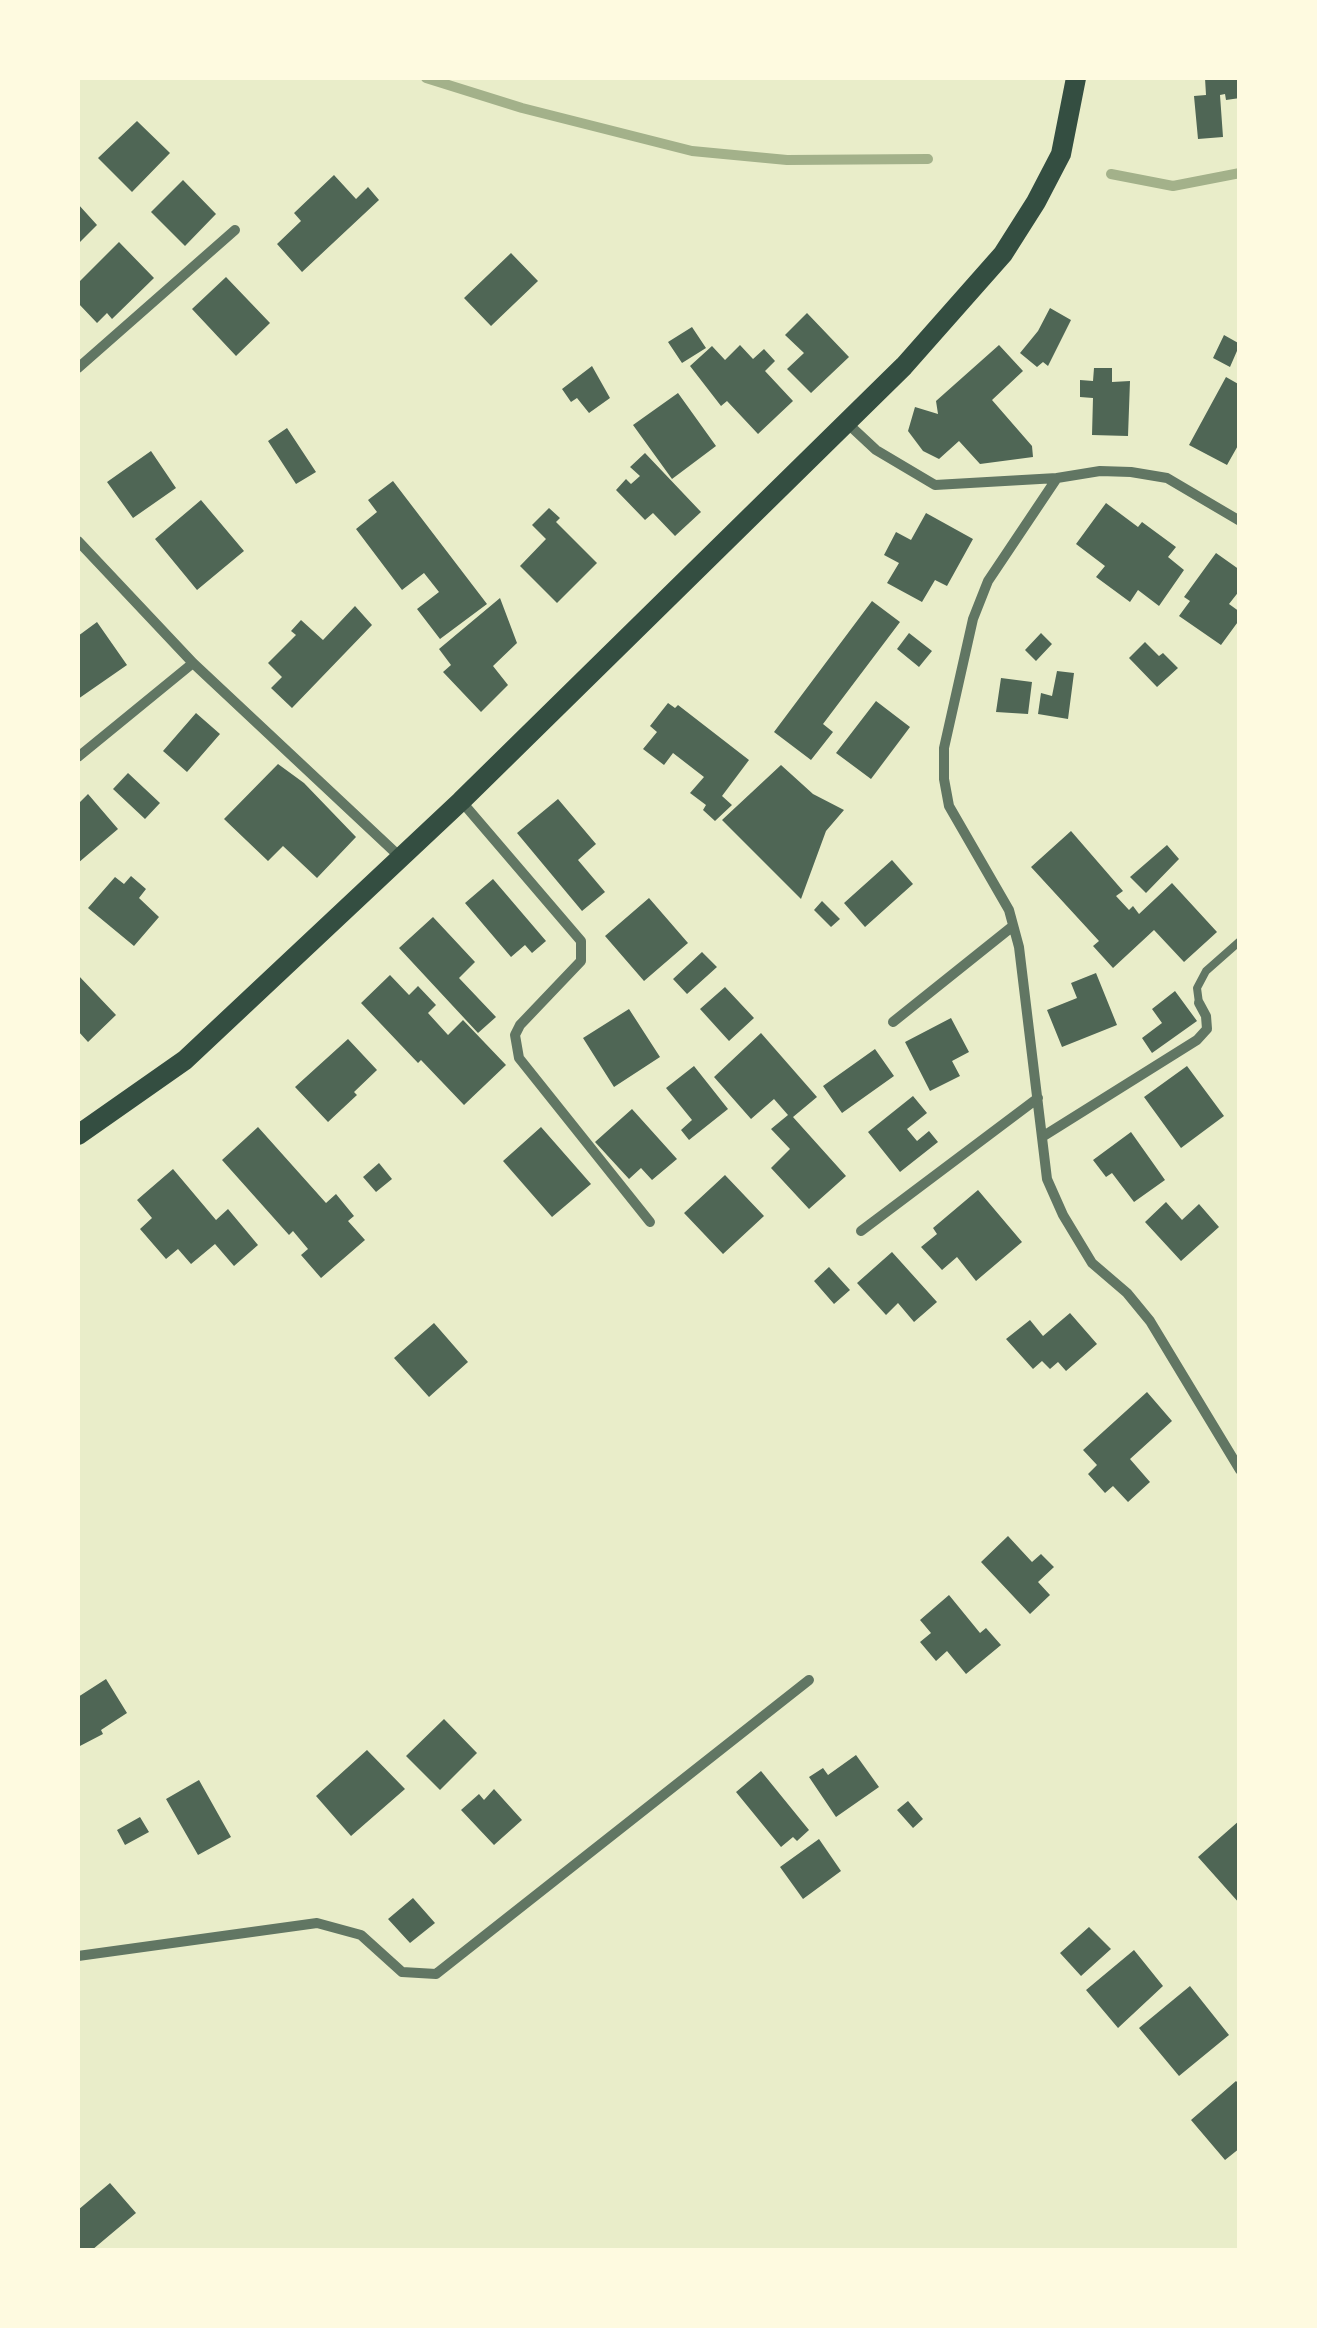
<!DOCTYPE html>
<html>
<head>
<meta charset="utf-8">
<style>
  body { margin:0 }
  #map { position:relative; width:1317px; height:2328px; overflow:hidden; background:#e9edc9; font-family:Literata,serif }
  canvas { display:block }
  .frame { position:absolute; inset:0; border:80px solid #fefae0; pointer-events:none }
</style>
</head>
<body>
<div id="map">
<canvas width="1317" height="2328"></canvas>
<div class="frame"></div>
</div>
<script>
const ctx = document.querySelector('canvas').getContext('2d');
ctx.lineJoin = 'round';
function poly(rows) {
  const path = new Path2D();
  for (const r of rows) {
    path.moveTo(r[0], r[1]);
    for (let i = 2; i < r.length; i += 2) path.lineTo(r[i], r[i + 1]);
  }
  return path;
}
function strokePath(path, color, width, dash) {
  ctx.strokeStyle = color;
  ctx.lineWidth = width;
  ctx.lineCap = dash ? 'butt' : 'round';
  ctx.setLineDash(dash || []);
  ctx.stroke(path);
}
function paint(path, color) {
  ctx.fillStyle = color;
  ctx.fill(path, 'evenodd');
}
strokePath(poly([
  [426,78,522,108,692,151,787,160,928,159],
  [1111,174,1173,186,1240,173]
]), '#a3b18a', 10);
paint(poly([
  [1205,78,1239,78,1240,98,1226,100,1225,94,1220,95,1223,137,1198,139,1194,96,1206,95],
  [137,121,170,153,132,192,98,158],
  [334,175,356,199,368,187,379,200,302,272,277,244,301,221,294,213],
  [183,180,216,214,185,246,151,212],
  [78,204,97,225,78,244],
  [119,242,154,278,112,319,107,313,97,323,78,303,78,283],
  [511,253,538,281,491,326,464,298],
  [226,277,270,323,236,356,192,309],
  [1050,308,1071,320,1048,366,1043,362,1037,367,1020,353,1038,331],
  [807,313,849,357,811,393,787,369,804,353,785,335],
  [692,327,706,348,682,363,668,342],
  [1224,335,1240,344,1230,367,1213,358],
  [740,345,753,359,764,349,775,361,765,371,793,401,758,434,727,401,721,406,690,366,712,346,725,360],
  [999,345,1023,371,992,400,1032,446,1033,457,980,464,959,441,939,459,923,451,908,431,915,407,938,414,936,401],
  [592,366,610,398,589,413,577,398,571,402,562,389],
  [1094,368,1112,368,1112,382,1130,381,1128,436,1092,435,1093,398,1080,397,1080,380,1093,381],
  [1226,377,1240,385,1240,442,1227,465,1189,445],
  [678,393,716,446,672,479,633,425],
  [287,428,316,472,296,484,268,441],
  [151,451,176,488,133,518,107,482],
  [645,453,701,512,675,536,653,513,645,520,616,490,626,479,631,484,640,476,630,467],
  [393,481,487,604,440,639,417,609,439,592,424,573,402,590,356,529,377,512,368,500],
  [201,500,244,551,197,590,155,539],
  [1106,503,1138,527,1142,522,1176,547,1168,557,1184,570,1159,606,1138,590,1130,602,1096,577,1105,566,1076,544],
  [549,508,560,518,556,522,597,563,557,603,520,566,546,539,532,525],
  [926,513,973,539,947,586,935,580,922,602,887,583,899,563,884,555,896,532,911,540],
  [1216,553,1240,570,1240,590,1229,604,1240,612,1240,619,1221,645,1179,616,1190,601,1184,597],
  [500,598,517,643,493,666,508,685,481,712,443,672,451,665,439,649],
  [872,601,900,622,823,724,833,732,811,760,774,732],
  [355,606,372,625,292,708,271,688,282,677,268,663,296,635,291,631,301,620,323,640],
  [97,622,127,665,78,699,78,636],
  [909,633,932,651,919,667,897,649],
  [1041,633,1052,644,1036,661,1025,650],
  [1145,642,1159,656,1163,653,1178,668,1157,687,1129,658],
  [1057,671,1074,673,1068,719,1038,714,1041,693,1052,696],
  [1001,678,1032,682,1028,714,996,712],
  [876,701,910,727,871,779,836,753],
  [668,703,675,708,678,705,749,760,722,796,732,805,715,821,703,810,706,805,690,793,704,777,673,753,664,765,643,749,657,732,650,726],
  [196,713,220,734,187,772,163,751],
  [278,764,304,783,356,837,317,878,283,846,268,861,224,819],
  [781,765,813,794,844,810,826,831,801,899,722,820],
  [128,773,160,803,145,819,113,789],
  [88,794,118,829,78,863,78,804],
  [558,799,596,844,578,860,605,892,582,911,517,833],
  [1071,831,1123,891,1116,896,1129,910,1133,906,1139,914,1172,883,1217,932,1184,962,1154,930,1113,968,1093,946,1099,941,1031,867],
  [1167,845,1179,859,1146,893,1130,877],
  [892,860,913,884,865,927,844,903],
  [131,876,146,889,139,898,159,917,134,946,88,908,115,877,124,884],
  [493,879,546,941,532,953,525,945,511,957,465,903],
  [649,898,688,943,644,981,605,936],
  [822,901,840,919,831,927,814,910],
  [433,917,475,962,459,978,496,1017,478,1033,399,948],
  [702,952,717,967,687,994,673,979],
  [1096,973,1117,1025,1062,1047,1047,1010,1077,998,1071,983],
  [78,975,116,1015,88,1042,78,1031],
  [390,975,409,995,418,986,436,1005,428,1013,448,1035,463,1020,506,1065,464,1105,421,1060,418,1063,361,1003],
  [725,987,754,1018,729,1041,700,1009],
  [1175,991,1197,1021,1152,1053,1142,1038,1162,1023,1152,1009],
  [629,1009,660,1057,614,1087,583,1038],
  [951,1018,969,1052,952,1061,960,1076,930,1091,905,1042],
  [761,1033,817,1097,793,1117,846,1176,809,1209,771,1168,790,1149,771,1129,788,1115,774,1099,751,1119,714,1077],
  [348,1039,377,1070,354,1092,357,1095,328,1122,295,1087],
  [875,1049,894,1076,842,1113,823,1086],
  [694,1066,728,1109,689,1140,681,1130,692,1120,666,1088],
  [1187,1066,1224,1116,1181,1148,1144,1097],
  [913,1096,927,1113,907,1129,917,1141,929,1131,938,1142,900,1172,868,1132],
  [632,1109,677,1159,652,1180,641,1168,629,1179,595,1142],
  [258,1127,326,1203,336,1194,354,1216,348,1221,365,1240,321,1278,301,1255,308,1249,293,1231,289,1235,222,1160],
  [541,1127,591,1184,552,1217,503,1161],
  [1131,1132,1165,1180,1134,1202,1112,1173,1106,1177,1093,1160],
  [379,1163,392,1179,376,1192,363,1177],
  [173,1169,216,1220,228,1209,258,1245,234,1266,215,1244,191,1264,178,1249,166,1259,140,1229,152,1218,137,1200],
  [725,1175,764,1216,723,1254,684,1213],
  [978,1190,1022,1242,976,1281,957,1257,942,1270,921,1247,937,1234,933,1228],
  [1166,1202,1182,1220,1199,1204,1219,1227,1181,1261,1145,1222],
  [892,1252,937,1302,914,1322,898,1303,886,1315,857,1283],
  [829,1267,850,1290,834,1304,814,1281],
  [1070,1313,1097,1344,1066,1371,1058,1362,1050,1369,1042,1361,1033,1369,1006,1339,1030,1320,1043,1336],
  [434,1323,468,1362,429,1397,394,1358],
  [1147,1392,1172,1421,1130,1459,1150,1482,1128,1502,1113,1486,1105,1493,1088,1474,1097,1465,1083,1450],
  [1008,1536,1032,1562,1041,1554,1054,1567,1038,1582,1050,1595,1030,1614,981,1562],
  [949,1595,980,1633,986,1628,1001,1645,966,1674,947,1651,936,1661,920,1642,931,1633,920,1620],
  [106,1679,127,1713,101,1730,103,1734,78,1747,78,1697],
  [444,1719,477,1753,440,1790,406,1756],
  [367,1750,405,1789,351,1836,316,1796],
  [856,1755,879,1787,836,1817,809,1777,823,1768,828,1775],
  [761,1771,809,1830,797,1841,793,1837,781,1847,736,1792],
  [199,1780,231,1837,198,1855,166,1799],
  [494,1789,522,1820,494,1845,461,1810,479,1794,484,1800],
  [908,1801,923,1819,913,1828,897,1810],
  [140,1817,149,1832,125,1845,117,1830],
  [1240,1820,1240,1904,1198,1857],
  [819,1839,841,1871,803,1899,780,1867],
  [413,1898,435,1923,410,1943,388,1919],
  [1089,1927,1111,1949,1081,1976,1060,1953],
  [1134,1950,1163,1986,1118,2028,1086,1990],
  [1190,1986,1229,2035,1179,2076,1139,2028],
  [1236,2081,1240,2085,1240,2148,1225,2160,1191,2120],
  [110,2183,136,2213,92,2250,78,2250,78,2210]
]), '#4f6655');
strokePath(poly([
  [1199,1003,1197,988,1206,971,1240,941]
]), '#617663', 8);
strokePath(poly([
  [78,368,235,230],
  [847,423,876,450,935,485,1057,478,1100,471,1131,472,1167,478,1240,521],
  [1057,478,988,581,973,619,944,748,944,779,949,806,1009,910,1019,947,1047,1179,1063,1215,1092,1263,1127,1293,1150,1321,1240,1470],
  [78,541,193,663,399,856],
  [78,757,193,663],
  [462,802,581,941,581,961,520,1025,515,1035,519,1058,650,1222],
  [893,1022,1013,926],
  [1042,1137,1197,1040,1207,1029,1206,1016,1199,1003],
  [861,1231,1038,1098],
  [78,1956,317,1923,361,1935,402,1972,436,1974,809,1680]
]), '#617663', 10);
strokePath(poly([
  [78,1135,185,1060,461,801,904,366,1003,254,1036,202,1061,154,1076,78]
]), '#344e41', 20);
</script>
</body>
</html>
